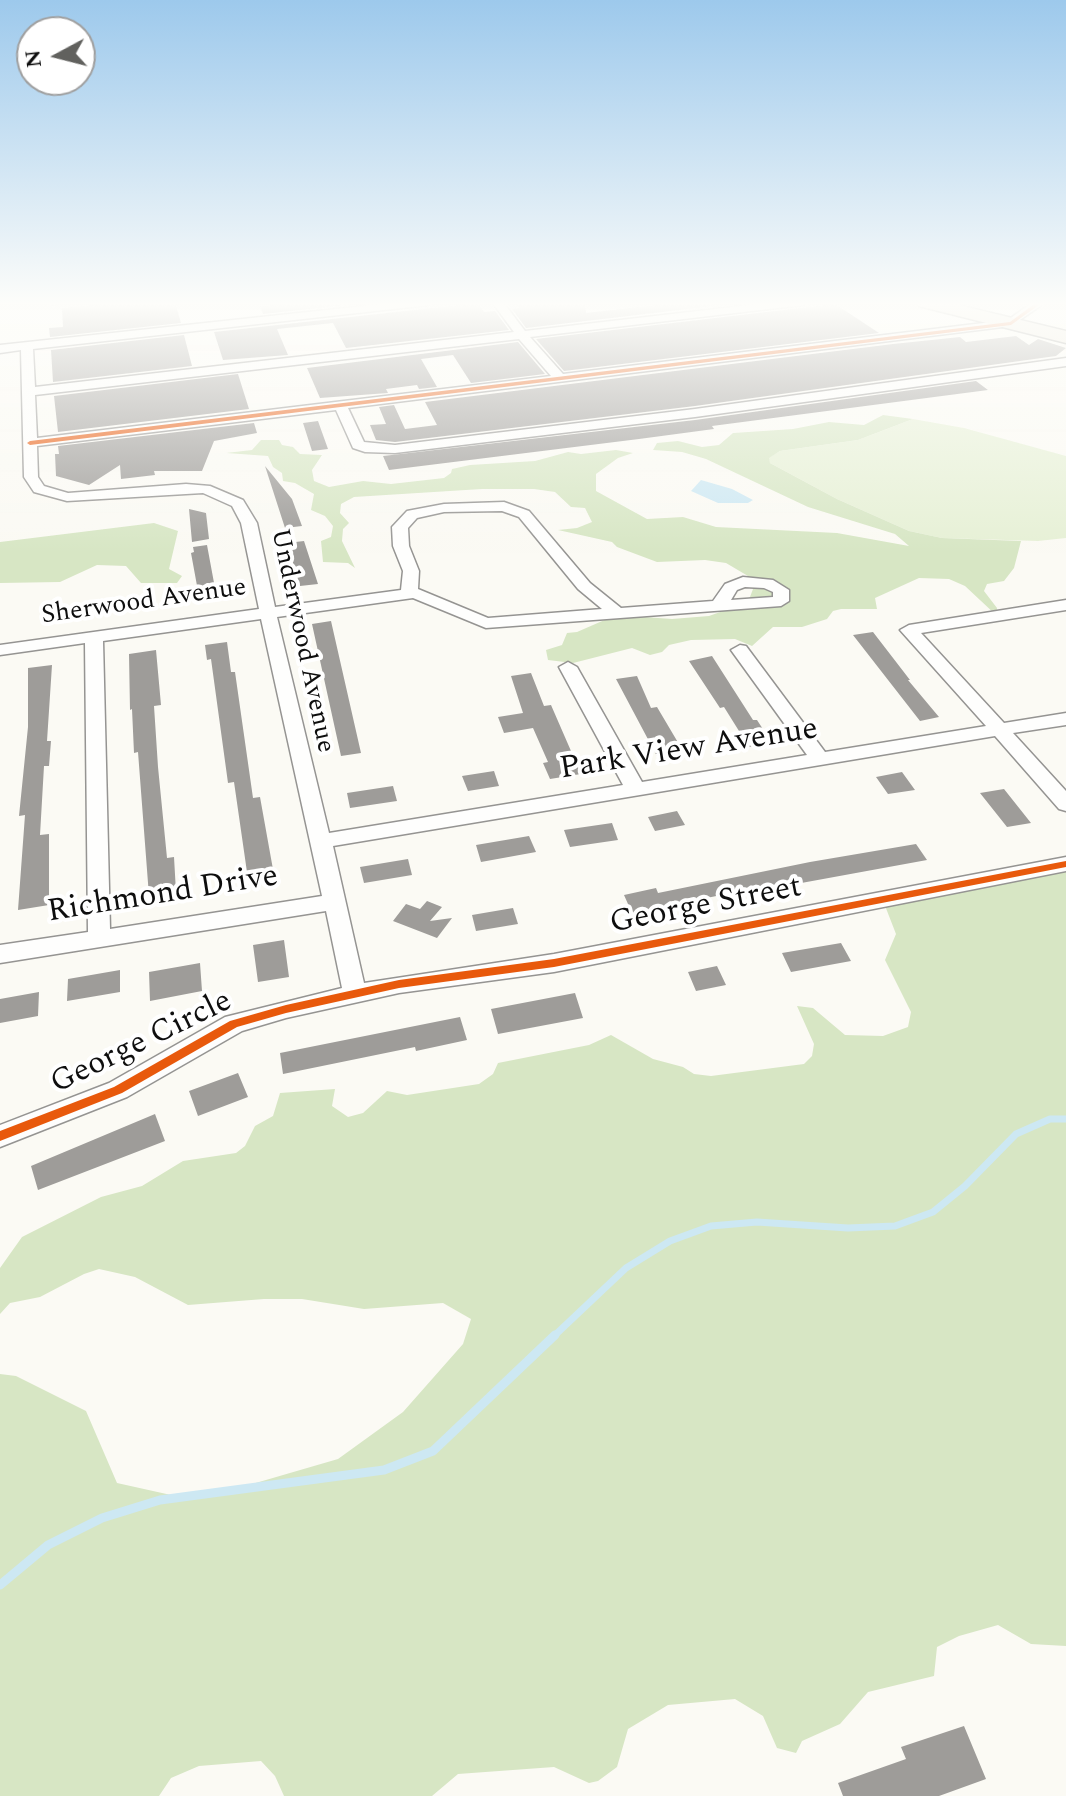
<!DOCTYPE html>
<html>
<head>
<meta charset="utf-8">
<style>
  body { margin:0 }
  #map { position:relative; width:1066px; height:1796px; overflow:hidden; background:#fbfaf4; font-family:Spectral,serif }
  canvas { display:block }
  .north { position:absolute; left:16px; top:16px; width:80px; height:80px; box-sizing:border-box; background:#fff; border:2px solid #9f9f9f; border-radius:50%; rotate:263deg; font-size:22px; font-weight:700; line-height:32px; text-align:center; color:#0e0e0e }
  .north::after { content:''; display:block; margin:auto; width:28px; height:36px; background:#61615e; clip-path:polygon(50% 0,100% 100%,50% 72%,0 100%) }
</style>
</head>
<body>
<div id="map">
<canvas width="1066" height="1796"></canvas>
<div class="north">N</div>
</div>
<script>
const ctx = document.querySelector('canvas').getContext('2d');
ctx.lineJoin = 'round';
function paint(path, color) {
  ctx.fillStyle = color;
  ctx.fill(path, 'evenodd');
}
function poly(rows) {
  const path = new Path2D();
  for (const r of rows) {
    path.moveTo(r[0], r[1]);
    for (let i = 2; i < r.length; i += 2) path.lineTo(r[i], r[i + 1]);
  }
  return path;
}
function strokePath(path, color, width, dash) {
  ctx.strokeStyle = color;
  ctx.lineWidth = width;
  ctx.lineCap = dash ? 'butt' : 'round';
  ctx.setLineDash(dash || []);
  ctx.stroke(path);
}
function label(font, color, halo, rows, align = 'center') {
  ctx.font = font + ' Spectral,serif';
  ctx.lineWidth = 8;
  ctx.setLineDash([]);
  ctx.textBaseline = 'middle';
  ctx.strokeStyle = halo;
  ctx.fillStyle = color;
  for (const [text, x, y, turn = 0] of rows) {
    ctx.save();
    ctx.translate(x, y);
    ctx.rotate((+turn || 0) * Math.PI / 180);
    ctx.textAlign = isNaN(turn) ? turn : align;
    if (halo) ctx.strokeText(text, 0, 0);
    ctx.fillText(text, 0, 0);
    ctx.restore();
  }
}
paint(poly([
  [913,419,964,428,1066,456,1066,538,1038,541,942,538,909,531,837,499,770,463,768,458,780,451,858,440]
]), '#e6f0d5');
paint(poly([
  [883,415,913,419,858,440,780,451,769,458,770,463,837,499,909,531,942,538,1021,541,1014,568,1004,581,987,584,984,591,997,608,996,615,965,586,949,579,919,578,875,598,877,609,841,609,833,611,827,619,802,627,773,627,752,646,735,639,691,640,669,645,662,652,650,655,632,648,573,663,548,660,546,650,562,645,567,633,577,632,616,615,672,619,709,616,737,606,750,597,753,589,748,576,726,563,705,560,657,562,617,547,612,542,558,530,577,528,592,522,585,508,571,507,555,492,534,489,482,489,354,497,341,504,340,513,349,523,343,529,342,541,355,568,348,563,323,562,321,541,331,537,333,526,325,516,311,510,314,494,295,483,283,481,282,473,273,467,268,456,226,453,252,450,261,440,279,440,282,445,293,447,300,454,322,455,312,470,314,481,329,487,363,481,391,484,444,478,451,473,452,469,470,465,535,461,568,452,581,454,616,450,633,453,618,458,596,474,596,491,647,519,683,517,716,527,837,533,909,546,895,534,808,507,706,459,682,452,653,450,657,443,678,441,702,447,719,445,733,433,793,429,829,422,864,425],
  [154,523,178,531,169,569,182,576,177,583,141,583,126,566,97,565,60,582,0,583,0,542],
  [1066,864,1066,1646,1031,1644,998,1625,959,1636,937,1647,934,1676,868,1692,840,1724,802,1741,796,1753,777,1748,763,1716,735,1699,668,1705,628,1729,617,1767,598,1781,589,1783,554,1767,458,1774,432,1796,284,1796,275,1776,261,1761,199,1766,171,1778,159,1796,0,1796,0,1374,16,1376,86,1411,117,1483,180,1497,235,1489,338,1459,403,1412,463,1344,471,1319,443,1303,364,1309,302,1299,264,1299,188,1305,135,1277,99,1269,84,1274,40,1297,10,1303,0,1314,0,1268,22,1237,101,1197,142,1186,183,1161,236,1153,245,1146,255,1126,273,1116,280,1093,335,1089,332,1106,348,1117,363,1113,387,1091,407,1095,479,1084,493,1074,498,1063,589,1045,611,1035,653,1059,683,1067,694,1074,711,1076,804,1064,812,1056,814,1044,797,1006,813,1008,845,1035,883,1036,908,1027,911,1012,885,960,896,934,882,898]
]), '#d7e6c4');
paint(poly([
  [701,480,732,489,753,500,748,503,718,503,691,491]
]), '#cde8f3');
strokePath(poly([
  [553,1337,626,1268,670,1241,711,1226,757,1222,848,1228,895,1226,933,1212,965,1186,1016,1134,1050,1119,1066,1119]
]), '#cde8f3', 7);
strokePath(poly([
  [0,1585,48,1545,102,1518,160,1500,384,1470,433,1451,555,1335]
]), '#cde8f3', 9);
paint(poly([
  [124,302,175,302,181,323,50,337,49,328,63,327,62,308],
  [321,302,364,303,263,314,260,306],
  [514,302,585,302,586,313,665,304,663,302,708,302,713,306,526,328,512,309,519,308],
  [478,303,484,312,495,311,509,330,346,348,333,323,277,329,288,355,223,360,214,332],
  [835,304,879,333,564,371,536,339],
  [184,335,192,366,53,382,51,350],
  [1016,336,1029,345,1038,339,1066,348,1056,356,695,406,395,442,376,440,370,425,386,424,379,407,394,405,405,429,437,425,425,402,893,344,960,337,966,342],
  [518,342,545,374,471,383,453,355,421,359,437,387,419,389,417,385,386,389,388,393,320,398,307,368],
  [238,374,249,409,58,432,54,396],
  [976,381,988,390,712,426,714,429,639,439,389,470,383,456,695,420],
  [318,421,328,449,312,451,303,423],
  [254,423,257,433,214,441,202,471,154,471,155,475,121,479,120,465,89,485,56,476,55,454,59,454,58,446],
  [265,466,292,499,302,526,285,528],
  [189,509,206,513,209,539,192,542],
  [304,541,318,584,300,586,287,543],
  [207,545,217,599,200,602,191,553,194,552,193,547],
  [331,621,361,753,341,756,312,624],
  [873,632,910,680,908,680,939,717,920,721,853,635],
  [227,642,231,672,235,672,253,798,260,797,274,875,248,879,234,782,228,783,211,659,207,660,205,645],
  [156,650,161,705,154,706,158,767,167,858,174,857,176,892,149,896,138,752,134,753,132,709,130,710,129,654],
  [712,656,753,720,757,720,772,743,749,747,724,707,720,708,689,661],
  [52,665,47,741,51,741,49,766,44,766,40,835,49,834,49,905,18,910,25,815,19,816,28,727,28,668],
  [531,673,544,706,551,705,581,774,550,779,543,763,548,762,533,728,504,733,498,717,523,713,511,676],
  [637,676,651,708,657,707,686,756,659,760,616,679],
  [494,771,499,786,468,791,462,776],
  [902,772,915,790,888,794,876,777],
  [393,786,397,801,350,808,347,793],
  [1004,789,1031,823,1007,827,980,793],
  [677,811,685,825,655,831,648,817],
  [612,823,618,840,570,847,564,830],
  [529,836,536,852,481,862,476,845],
  [916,844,927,860,763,890,761,887,632,913,624,895,656,888,658,893,810,862],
  [408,859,412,875,364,883,360,867],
  [427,901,442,907,430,921,452,918,437,938,393,921,406,904,420,909],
  [513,908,518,924,476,931,472,915],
  [284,940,289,977,258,982,253,945],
  [841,943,851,961,791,972,782,953],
  [200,963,202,991,150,1001,149,972],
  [717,966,726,985,696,991,688,972],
  [120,970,120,992,67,1001,68,979],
  [39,992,38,1016,0,1023,0,999],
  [575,993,583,1018,498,1034,491,1009],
  [460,1017,467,1040,416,1051,415,1047,283,1074,280,1053],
  [238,1073,248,1097,198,1116,189,1091],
  [155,1114,165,1141,38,1190,31,1166],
  [964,1726,986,1779,939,1796,843,1796,838,1783,906,1759,901,1747]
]), '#9e9c99');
const street = poly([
  [45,302,60,302,54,305,45,302],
  [401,302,435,302,429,305,33,349,35,387,514,332,492,302,503,302,525,331,776,302,809,302,803,305,530,337,563,374,1008,320,1033,302,1046,302,1011,326,348,408,364,442,395,445,695,409,1066,358,1066,366,695,417,395,453,365,452,353,448,336,410,37,446,38,477,44,486,68,493,186,484,210,486,243,500,257,523,275,607,401,590,403,571,393,546,392,527,407,511,444,504,504,502,529,511,590,583,621,608,713,601,725,584,743,577,773,580,789,590,789,601,781,606,486,628,413,598,277,617,329,833,623,785,559,667,568,662,577,667,642,782,807,755,731,650,740,645,746,646,825,752,986,726,900,630,909,625,1066,600,1066,610,921,633,1004,723,1066,713,1066,725,1013,733,1066,791,1066,811,1059,809,995,736,333,846,364,983,554,954,1066,857,1066,871,554,972,399,993,286,1018,242,1031,127,1097,0,1147,0,1125,109,1083,225,1017,342,988,326,911,0,963,0,945,88,932,85,643,0,655,0,645,259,609,241,523,232,506,203,493,67,501,34,492,24,477,21,350,0,353,0,345,401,302],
  [519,339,551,376,37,438,35,395,519,339],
  [502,511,519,517,578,589,602,609,488,618,418,589,419,571,409,546,408,528,417,518,444,512,502,511],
  [745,587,764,588,773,592,773,597,731,600,737,590,745,587],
  [261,619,322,896,110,929,103,641,261,619]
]);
const primary = poly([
  [916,302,946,302,1066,331,1066,343,919,306,916,302]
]);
strokePath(street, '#959492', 3);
strokePath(primary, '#82827f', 3);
paint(street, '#fefefd');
paint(primary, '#ebe6da');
paint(poly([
  [1037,302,1043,302,1011,325,30,445,27,443,30,441,1010,322,1037,302],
  [1066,861,1066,867,554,967,399,988,286,1013,237,1027,122,1093,0,1141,0,1131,114,1087,230,1021,286,1005,399,980,554,959,1066,861]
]), '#e8590c');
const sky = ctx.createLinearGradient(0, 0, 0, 553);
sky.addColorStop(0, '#9dc9ec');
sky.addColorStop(0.55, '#fdfdfa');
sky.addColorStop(1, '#fdfdfa00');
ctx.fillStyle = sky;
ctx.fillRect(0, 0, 1066, 553);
label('26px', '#0e0e0e', '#fff', [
  ["Sherwood Avenue",144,603,-8],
  ["Underwood Avenue",301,641,78]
]);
label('32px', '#0e0e0e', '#fff', [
  ["Park View Avenue",689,751,-9],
  ["Richmond Drive",163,896,-9],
  ["George Street",706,907,-11],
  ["George Circle",142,1044,-26]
]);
</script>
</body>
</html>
